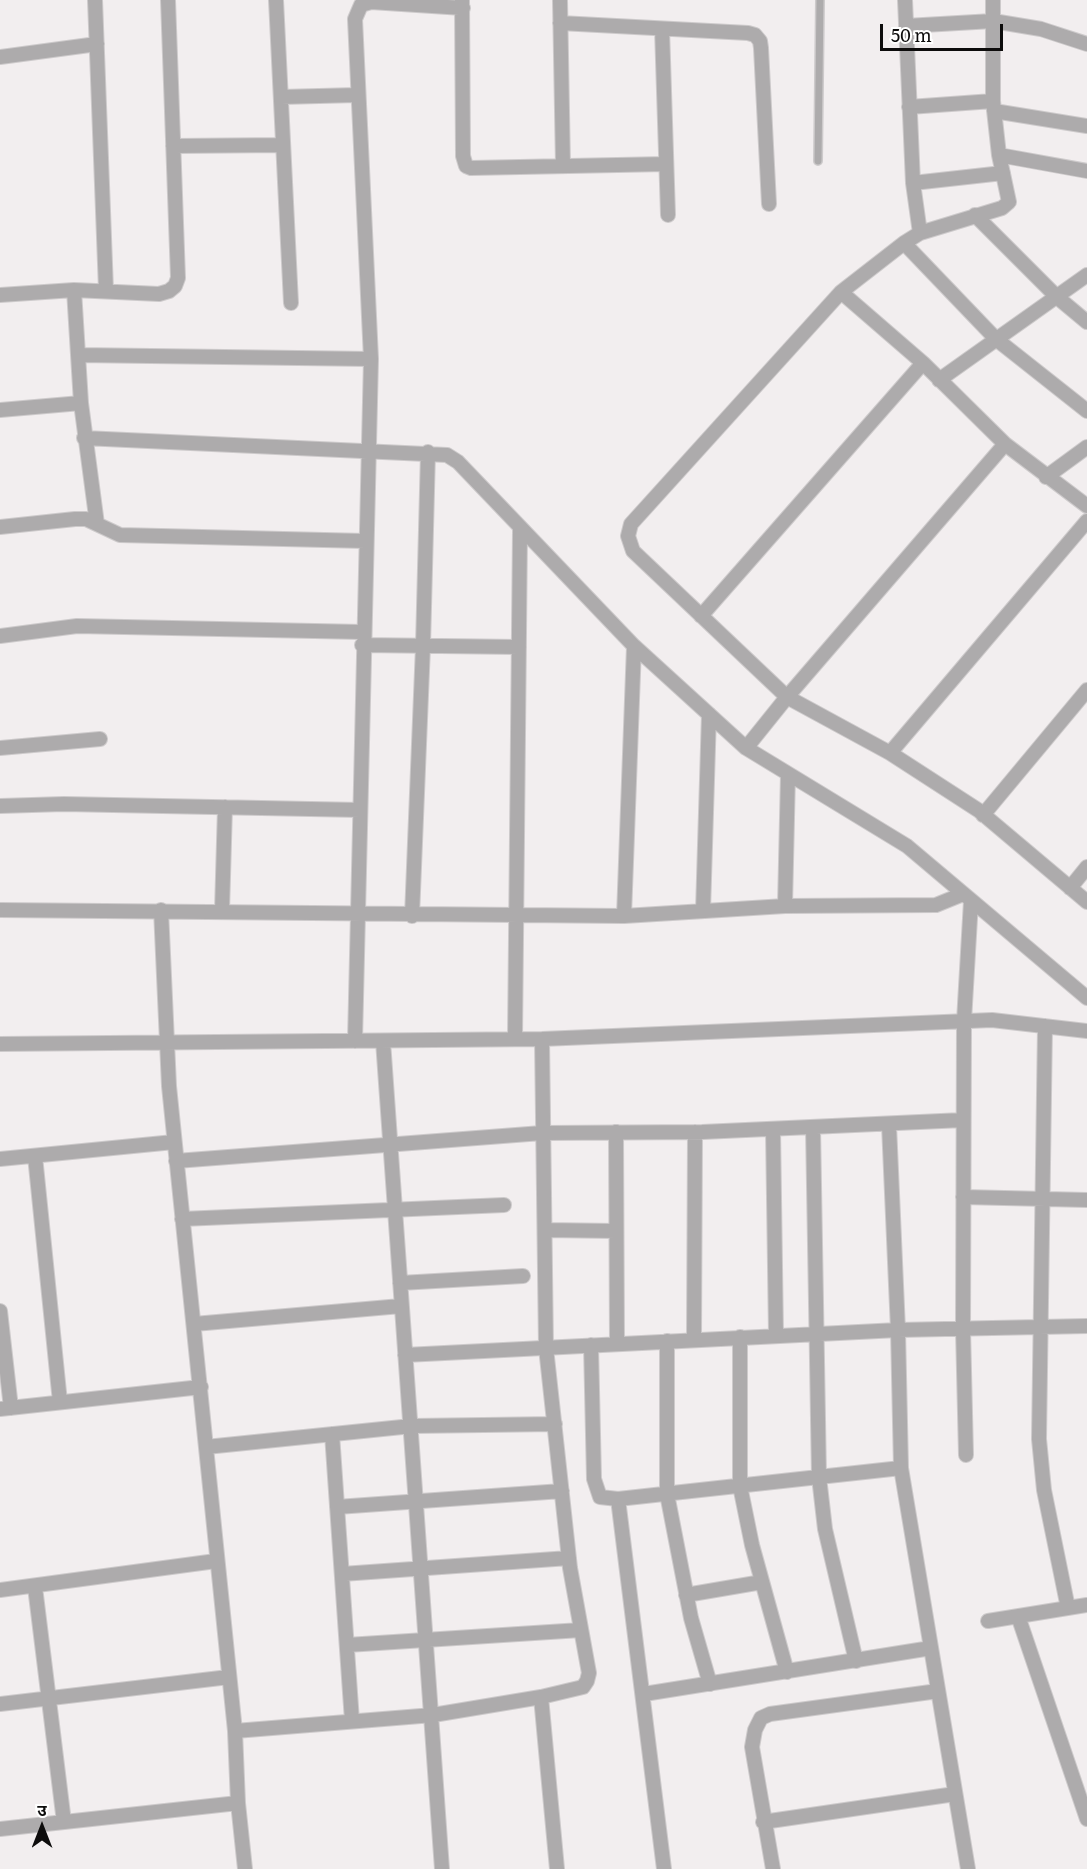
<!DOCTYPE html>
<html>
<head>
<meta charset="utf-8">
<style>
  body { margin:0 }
  #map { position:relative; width:1087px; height:1869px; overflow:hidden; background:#f2eeef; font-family:Literata,"Noto Sans Devanagari",serif }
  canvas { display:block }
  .north { position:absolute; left:12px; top:1797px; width:60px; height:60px; -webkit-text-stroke:4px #fff; paint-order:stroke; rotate:0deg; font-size:16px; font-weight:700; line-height:24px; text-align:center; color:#0d0c0c }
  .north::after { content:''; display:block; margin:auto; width:21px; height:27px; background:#0d0c0c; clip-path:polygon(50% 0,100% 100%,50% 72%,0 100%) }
  .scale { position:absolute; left:880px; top:24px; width:123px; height:27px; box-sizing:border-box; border:3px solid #0d0c0c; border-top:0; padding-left:8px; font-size:18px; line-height:21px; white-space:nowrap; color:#0d0c0c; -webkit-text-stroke:4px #fff; paint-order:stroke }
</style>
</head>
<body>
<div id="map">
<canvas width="1087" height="1869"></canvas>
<div class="north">उ</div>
<div class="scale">50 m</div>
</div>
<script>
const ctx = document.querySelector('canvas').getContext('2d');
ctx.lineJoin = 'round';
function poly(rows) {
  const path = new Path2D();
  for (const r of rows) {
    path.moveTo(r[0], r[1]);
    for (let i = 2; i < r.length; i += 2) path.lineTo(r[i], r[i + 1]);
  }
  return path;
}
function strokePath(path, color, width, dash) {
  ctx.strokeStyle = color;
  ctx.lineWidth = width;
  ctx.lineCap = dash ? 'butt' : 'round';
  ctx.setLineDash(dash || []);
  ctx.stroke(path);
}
const lane = poly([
  [818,161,820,0]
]);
const street = poly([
  [95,0,106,290],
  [276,0,291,303],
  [462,0,463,156,466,166,471,168,666,164],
  [560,0,563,166],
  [905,0,913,183,920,233],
  [993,0,993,101,999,155,1009,202,1002,208,920,233,904,243,841,292,631,524,628,536,633,551,787,697,890,753,978,810,1087,902],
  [560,23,748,33,755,35,760,41,761,48,769,204],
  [906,26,993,21,1041,29,1087,44],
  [662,29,668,215],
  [0,57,97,44],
  [281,97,357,95],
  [909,107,993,101],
  [994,111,1087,126],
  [173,146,283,145],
  [999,155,1087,171],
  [913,183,1003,173],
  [975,215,1057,297,1087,322],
  [904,243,996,339,1087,411],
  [74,290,81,403,97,524],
  [841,292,923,363,1005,444,1087,506],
  [0,295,74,290,159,294,169,291,175,286,178,278,168,0],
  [78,355,371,359],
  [939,380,1087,275],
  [0,410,81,403],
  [84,438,447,455,458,462,634,646,746,748,907,846,1087,998],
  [1046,477,1087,447],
  [0,527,75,519,86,519,120,535,365,541],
  [701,616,923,363],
  [0,636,77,626,362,632],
  [362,645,519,647],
  [0,748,100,739],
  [746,748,787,697,1005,444],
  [890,753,1087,521],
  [0,806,64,804,360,810],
  [983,815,1087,690],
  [1070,888,1087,867],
  [785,906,788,774],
  [0,910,624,916,785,906,936,905,963,894],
  [161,910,169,1086,235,1731,238,1803,245,1869],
  [222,911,225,807],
  [703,911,709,714],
  [412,916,423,646,428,452],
  [624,916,634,646],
  [1045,1026,1039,1439,1044,1490,1068,1608],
  [515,1039,520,530],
  [355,1041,371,359,355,19,361,5,371,2,463,8],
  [383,1041,442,1869],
  [0,1044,542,1039,992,1020,1087,1031],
  [889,1125,898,1330,901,1468,968,1869],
  [813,1127,819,1477,825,1529,856,1661],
  [773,1129,776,1335],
  [616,1132,617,1344],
  [35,1156,60,1402],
  [0,1159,174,1142],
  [176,1161,542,1133,702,1132,963,1120],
  [963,1197,1087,1200],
  [182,1219,504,1205],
  [545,1230,616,1231],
  [400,1283,523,1276],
  [0,1311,11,1408],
  [194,1324,401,1306],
  [740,1337,740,1486,752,1545,787,1672],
  [694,1340,695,1132],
  [667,1341,667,1494,691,1618,710,1684],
  [591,1345,594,1479,600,1497,618,1499,901,1468],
  [405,1355,898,1330,1087,1326],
  [0,1409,201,1387],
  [332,1434,352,1721],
  [206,1447,412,1426,555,1424],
  [966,1455,963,1329,964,1021,971,901],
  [618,1499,664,1869],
  [337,1507,562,1491],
  [342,1574,569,1558],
  [35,1587,64,1822],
  [0,1590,216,1561],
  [686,1595,762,1582],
  [1018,1616,1087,1819],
  [988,1621,1087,1605],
  [347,1645,581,1630],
  [644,1694,931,1648],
  [541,1697,557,1869],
  [0,1704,229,1677],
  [235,1731,433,1715,541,1697,583,1687,587,1681,589,1673,570,1568,546,1348,542,1039],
  [763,1822,955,1794],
  [0,1829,238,1803],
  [773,1869,752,1747,755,1730,761,1718,770,1714,938,1691]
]);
strokePath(lane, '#cdcacb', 10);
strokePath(street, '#cdcacb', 16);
strokePath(lane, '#adabac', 7);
strokePath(street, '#adabac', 14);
</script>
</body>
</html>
